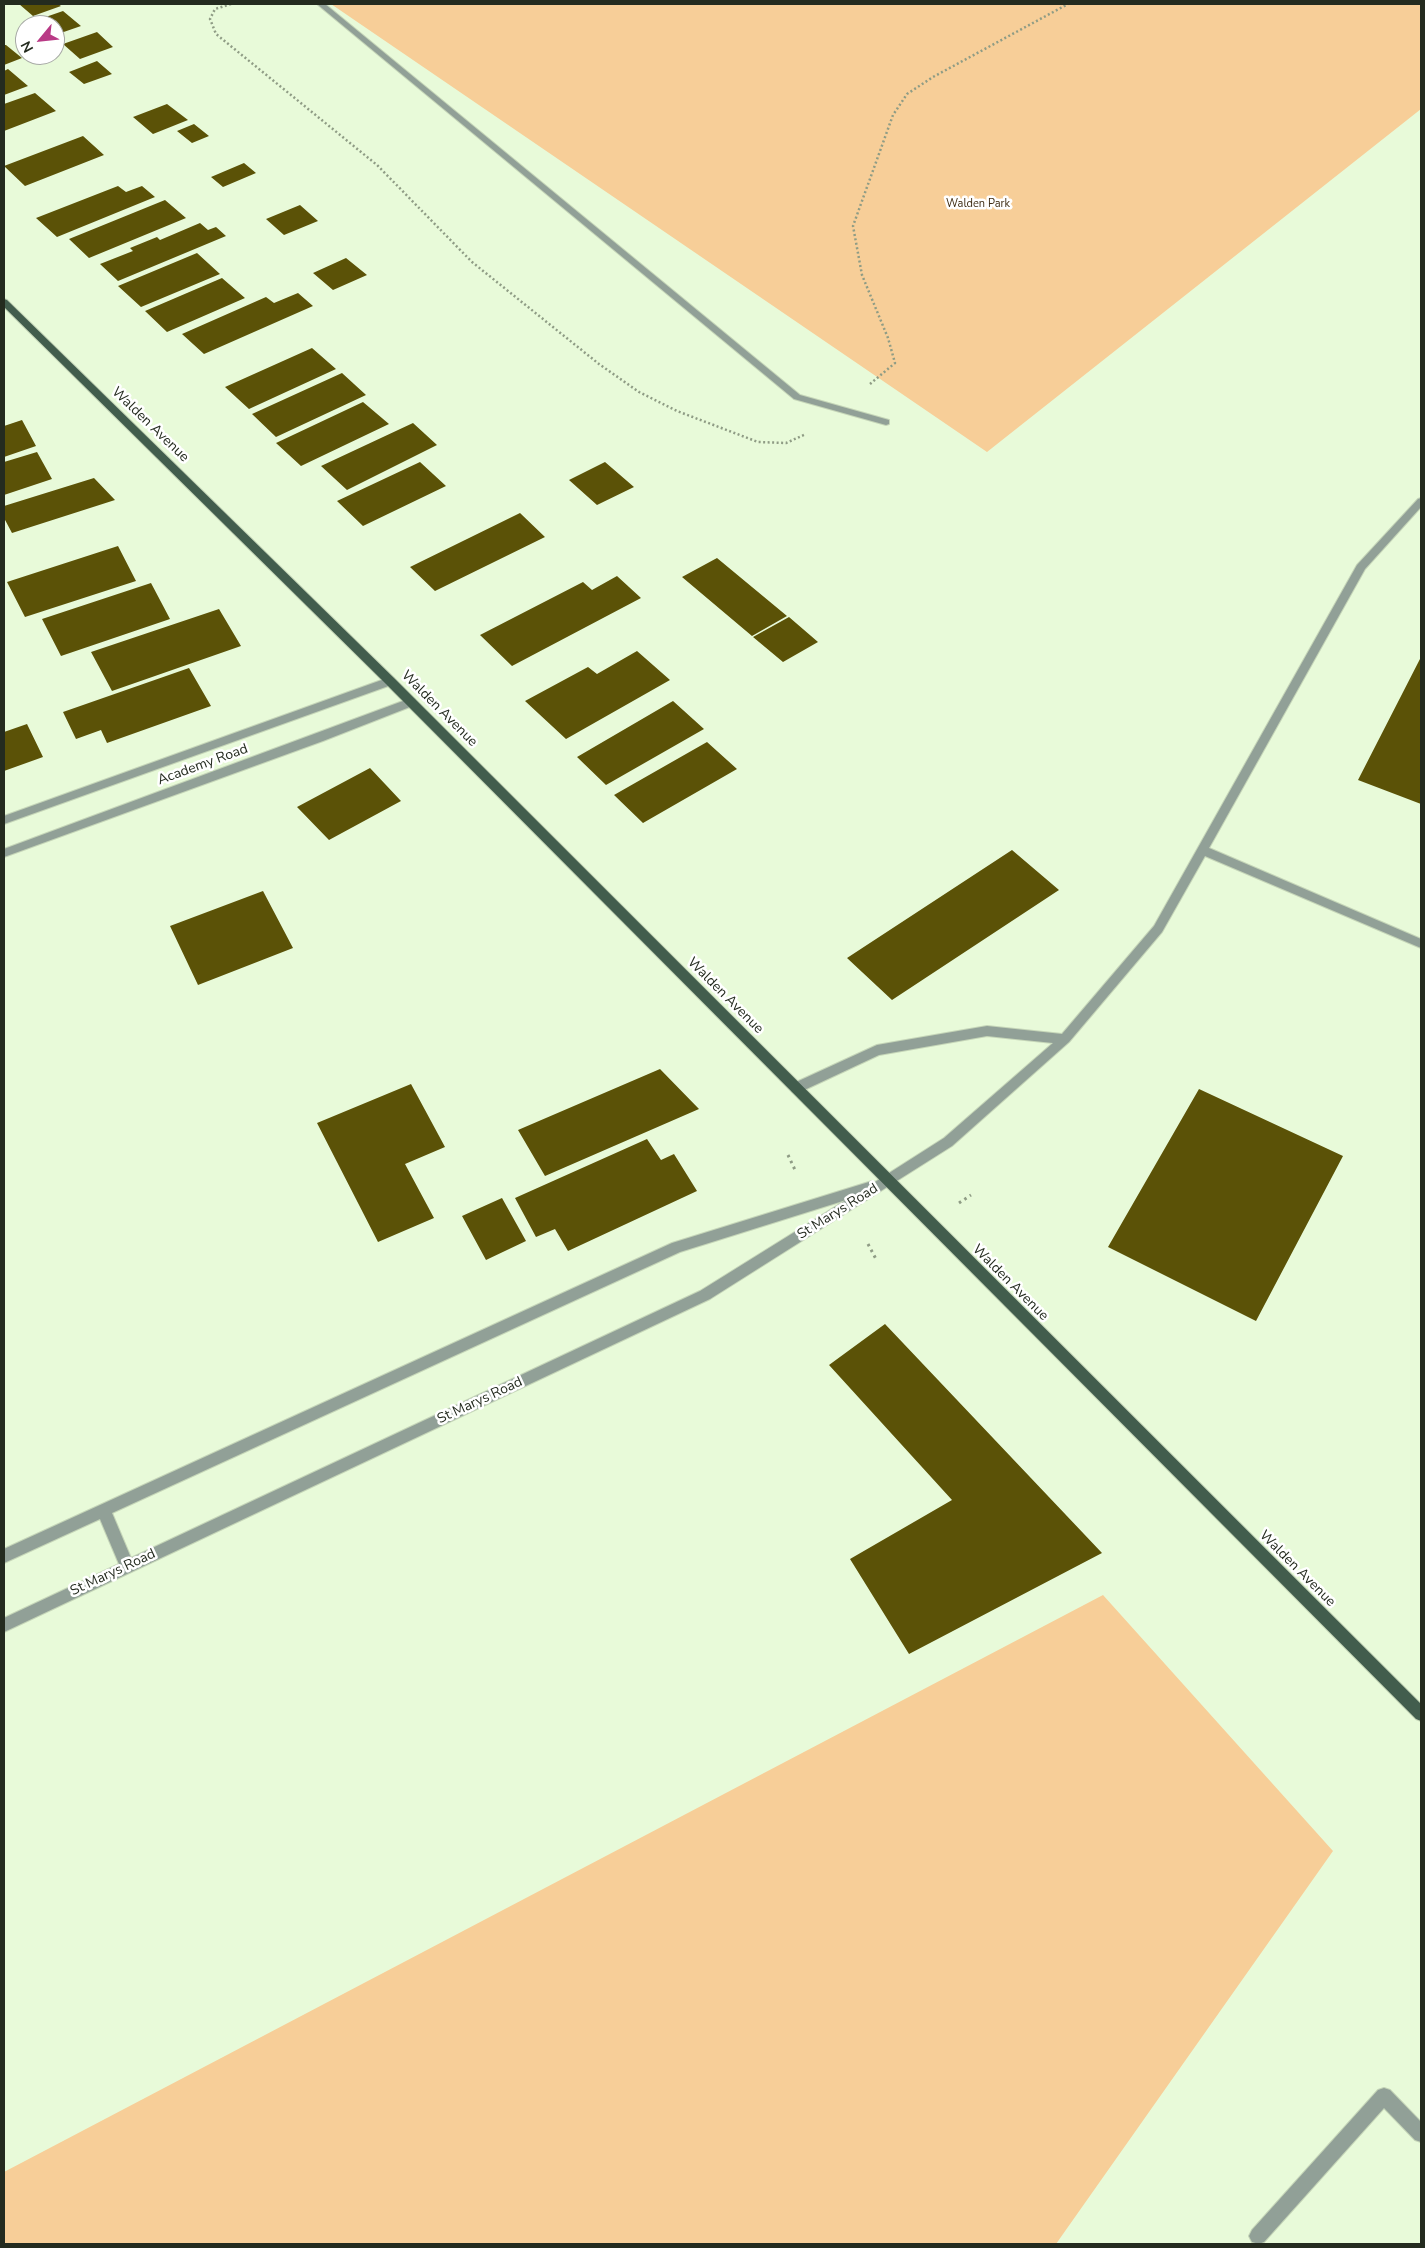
<!DOCTYPE html>
<html>
<head>
<meta charset="utf-8">
<style>
  body { margin:0 }
  #map { position:relative; width:1425px; height:2248px; overflow:hidden; background:#e8fad9; font-family:"Nunito Sans",sans-serif }
  canvas { display:block }
  .frame { position:absolute; inset:0; border:5px solid #242b1f; pointer-events:none }
  .north { position:absolute; left:15px; top:15px; width:50px; height:50px; box-sizing:border-box; background:#fff; border:1px solid #a7aaa5; border-radius:50%; rotate:242deg; font-size:14px; font-weight:700; line-height:20px; text-align:center; color:#242b1f }
  .north::after { content:''; display:block; margin:auto; width:18px; height:22px; background:#b93a86; clip-path:polygon(50% 0,100% 100%,50% 72%,0 100%) }
</style>
</head>
<body>
<div id="map">
<canvas width="1425" height="2248"></canvas>
<div class="frame"></div>
<div class="north">N</div>
</div>
<script>
const ctx = document.querySelector('canvas').getContext('2d');
ctx.lineJoin = 'round';
function paint(path, color) {
  ctx.fillStyle = color;
  ctx.fill(path, 'evenodd');
}
function poly(rows) {
  const path = new Path2D();
  for (const r of rows) {
    path.moveTo(r[0], r[1]);
    for (let i = 2; i < r.length; i += 2) path.lineTo(r[i], r[i + 1]);
  }
  return path;
}
function strokePath(path, color, width, dash) {
  ctx.strokeStyle = color;
  ctx.lineWidth = width;
  ctx.lineCap = dash ? 'butt' : 'round';
  ctx.setLineDash(dash || []);
  ctx.stroke(path);
}
function label(font, color, halo, rows, align = 'center') {
  ctx.font = font + ' "Nunito Sans",sans-serif';
  ctx.lineWidth = 5;
  ctx.setLineDash([]);
  ctx.textBaseline = 'middle';
  ctx.strokeStyle = halo;
  ctx.fillStyle = color;
  for (const [text, x, y, turn = 0] of rows) {
    ctx.save();
    ctx.translate(x, y);
    ctx.rotate((+turn || 0) * Math.PI / 180);
    ctx.textAlign = isNaN(turn) ? turn : align;
    if (halo) ctx.strokeText(text, 0, 0);
    ctx.fillText(text, 0, 0);
    ctx.restore();
  }
}
paint(poly([
  [331,4,1421,4,1421,109,987,452],
  [1103,1595,1333,1851,1056,2244,4,2244,4,2172]
]), '#f7ce98');
paint(poly([
  [19,4,58,4,61,6,33,16],
  [63,11,81,26,55,35,55,25,42,25,37,20],
  [97,32,113,47,80,59,63,44],
  [4,45,6,45,22,58,4,65],
  [97,61,112,74,84,84,69,72],
  [8,69,28,86,4,95,4,71],
  [35,93,56,111,4,131,4,104],
  [167,104,188,120,153,134,133,117],
  [194,124,209,136,192,143,177,131],
  [83,136,104,155,25,186,4,166],
  [244,163,256,173,223,187,211,177],
  [118,186,126,192,142,186,155,197,57,237,36,218],
  [165,200,186,218,89,258,69,239],
  [300,205,318,221,284,235,266,219],
  [200,223,208,230,216,227,226,236,118,281,100,264,133,251,130,248,157,237,160,240],
  [197,253,220,274,141,307,118,286],
  [346,258,367,275,333,290,313,273],
  [222,278,245,298,167,332,145,311],
  [298,293,313,306,204,354,182,334,266,297,274,303],
  [312,348,336,369,249,409,225,387],
  [342,373,366,395,276,437,252,414],
  [363,402,389,424,301,466,276,443],
  [22,420,36,446,4,457,4,426],
  [413,423,437,445,347,490,321,466],
  [37,452,52,479,4,495,4,462],
  [420,462,446,486,363,526,337,501],
  [605,462,634,487,597,505,569,480],
  [94,478,115,500,12,533,4,518,4,506],
  [520,513,545,537,435,591,410,567],
  [118,546,136,581,25,617,7,582],
  [717,558,787,616,752,636,682,577],
  [617,576,641,598,512,666,480,635,583,582,592,590],
  [151,583,170,619,61,656,42,619],
  [219,609,241,646,112,691,91,652],
  [789,617,818,642,783,662,753,637],
  [637,651,670,680,566,739,525,701,588,667,597,674],
  [1421,657,1421,804,1358,780],
  [189,668,211,706,107,743,101,730,76,739,63,712],
  [673,701,704,729,606,785,577,757],
  [27,724,43,757,4,771,4,732],
  [707,742,737,769,643,823,614,795],
  [370,768,401,801,329,840,297,807],
  [1012,850,1059,890,892,1000,847,958],
  [263,891,293,948,198,985,170,926],
  [660,1069,699,1109,545,1176,518,1130],
  [411,1084,445,1147,405,1164,434,1218,378,1242,317,1123],
  [1199,1089,1343,1156,1256,1321,1108,1247],
  [647,1139,661,1160,674,1154,697,1191,568,1251,555,1229,536,1237,515,1198],
  [502,1198,526,1241,486,1260,462,1216],
  [885,1324,1102,1553,909,1654,850,1559,952,1500,829,1365]
]), '#5b5207');
const minor = poly([
  [317,4,325,4,800,395,889,420,889,424,886,425,794,399,317,4],
  [1421,498,1421,507,1365,569,1209,848,1421,939,1421,948,1205,856,1162,932,1069,1042,952,1146,710,1299,4,1632,4,1618,119,1564,100,1519,4,1563,4,1549,672,1243,872,1181,875,1182,944,1138,1053,1043,987,1036,879,1055,800,1092,796,1093,792,1092,790,1088,792,1084,877,1045,987,1026,1062,1034,1154,926,1357,565,1418,499,1421,498],
  [846,1200,700,1291,131,1558,112,1513,680,1252,846,1200],
  [390,677,394,678,394,684,4,824,4,816,390,677],
  [411,698,415,699,416,702,415,705,323,741,4,857,4,849,411,698],
  [1384,2088,1390,2090,1421,2122,1421,2142,1415,2140,1384,2108,1264,2242,1259,2244,1252,2242,1249,2236,1252,2230,1378,2090,1384,2088]
]);
const major = poly([
  [4,299,7,300,394,678,1421,1704,1421,1721,1416,1719,386,684,4,307,4,299]
]);
strokePath(minor, '#c5d5b8', 2);
strokePath(major, '#c5d5b8', 2);
strokePath(poly([
  [231,4,215,9,210,19,216,34,377,165,472,262,599,364,639,392,677,411,758,442,786,443,806,434],
  [870,384,895,363,888,338,862,275,853,226,893,115,907,94,933,77,1068,4]
]), '#8f9c85', 2.5, [2, 2.5]);
strokePath(poly([
  [788,1155,796,1172],
  [959,1203,971,1195],
  [868,1244,876,1259]
]), '#8f9c85', 3, [2.5, 4]);
paint(minor, '#91a097');
paint(major, '#425d4d');
label('11px', '#3f2d14', '#fff', [
  ["Walden Park",978,204]
]);
label('14px', '#242b1f', '#fff', [
  ["Walden Avenue",150,425,44],
  ["Walden Avenue",439,709,45],
  ["Academy Road",203,765,-20],
  ["Walden Avenue",725,996,45],
  ["St Marys Road",838,1212,-32],
  ["Walden Avenue",1010,1283,45],
  ["St Marys Road",480,1401,-25],
  ["Walden Avenue",1297,1569,45],
  ["St Marys Road",113,1573,-25]
]);
</script>
</body>
</html>
